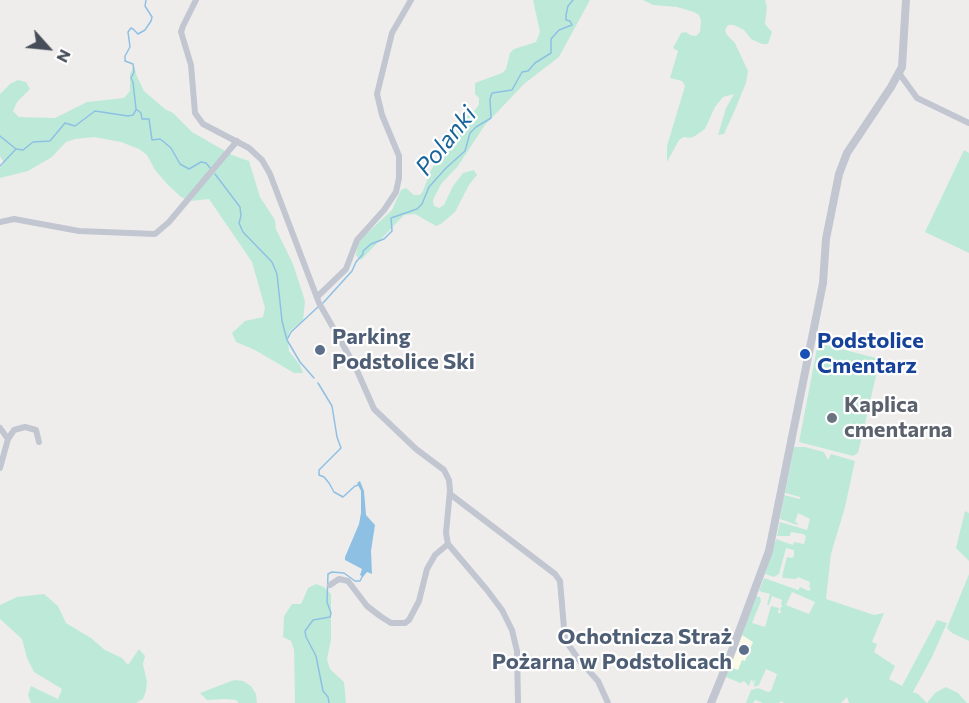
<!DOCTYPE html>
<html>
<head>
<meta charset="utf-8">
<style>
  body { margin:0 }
  #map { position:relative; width:969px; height:703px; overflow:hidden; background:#efedec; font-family:Commissioner,sans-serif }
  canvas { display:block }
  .north { position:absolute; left:18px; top:18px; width:60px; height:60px; -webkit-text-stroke:4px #fff; paint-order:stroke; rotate:117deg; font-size:16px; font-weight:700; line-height:24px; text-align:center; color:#464c58 }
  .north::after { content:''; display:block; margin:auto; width:21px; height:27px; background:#464c58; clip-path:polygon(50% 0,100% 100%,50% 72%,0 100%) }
</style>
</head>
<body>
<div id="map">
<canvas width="969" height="703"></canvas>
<div class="north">N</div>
</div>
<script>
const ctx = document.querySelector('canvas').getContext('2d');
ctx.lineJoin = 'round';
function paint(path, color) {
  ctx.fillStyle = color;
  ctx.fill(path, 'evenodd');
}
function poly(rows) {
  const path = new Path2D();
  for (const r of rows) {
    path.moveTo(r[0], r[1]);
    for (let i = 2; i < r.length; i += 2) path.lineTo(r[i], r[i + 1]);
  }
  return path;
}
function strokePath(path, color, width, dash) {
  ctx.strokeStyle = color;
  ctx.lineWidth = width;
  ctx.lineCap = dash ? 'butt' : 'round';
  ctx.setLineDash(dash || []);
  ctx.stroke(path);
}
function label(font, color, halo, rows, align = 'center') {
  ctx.font = font + ' Commissioner,sans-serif';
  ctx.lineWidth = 4.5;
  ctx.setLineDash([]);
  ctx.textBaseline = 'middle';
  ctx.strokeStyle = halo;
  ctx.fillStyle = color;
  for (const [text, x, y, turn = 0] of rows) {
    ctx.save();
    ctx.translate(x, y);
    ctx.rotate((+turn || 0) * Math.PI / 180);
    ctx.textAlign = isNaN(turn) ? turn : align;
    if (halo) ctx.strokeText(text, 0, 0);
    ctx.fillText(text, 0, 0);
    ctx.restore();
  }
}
paint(poly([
  [742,634,754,641,744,665,738,670,729,667]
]), '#faf8e6');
paint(poly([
  [533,0,590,0,559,57,524,84,485,125,458,166,441,184,433,200,434,206,439,208,444,205,453,186,463,173,474,170,477,175,469,185,455,212,441,224,436,226,415,214,404,215,361,260,356,256,357,245,363,237,392,210,401,190,406,188,414,195,420,195,423,191,431,170,463,119,476,109,479,104,479,98,475,94,475,83,502,73,506,69,510,53,514,49,536,42,540,32],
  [643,0,765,0,767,6,765,24,772,32,768,44,762,44,751,39,744,30,734,25,728,25,725,30,727,35,735,43,748,71,746,83,734,112,724,134,718,135,726,108,734,94,723,97,715,107,705,129,695,136,690,138,684,137,679,140,667,162,667,146,685,86,682,81,670,78,678,51,673,48,681,33,686,32,690,35,696,36,700,32,701,21,699,15,694,12,677,7,653,5],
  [134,65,136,74,144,91,165,109,173,113,192,132,232,155,249,161,260,197,275,220,276,229,293,264,305,301,303,320,289,332,288,341,289,351,300,365,303,373,294,373,255,350,236,342,232,333,245,321,263,317,265,308,252,262,209,199,190,201,181,197,167,184,155,170,147,155,139,149,121,142,94,137,75,139,66,142,52,157,28,171,0,178,0,168,4,163,0,156,0,94,10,84,18,80,26,82,30,89,17,102,13,111,19,117,55,118,87,102,124,98,130,91,130,74],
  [964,150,969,153,969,253,925,232],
  [818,343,880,359,858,453,853,456,799,442],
  [794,447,805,447,824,452,828,460,831,454,855,461,845,507,831,554,826,599,874,615,884,613,872,642,877,644,874,652,895,666,889,679,902,686,937,620,947,623,932,657,913,692,918,694,927,703,935,693,946,687,958,693,967,703,849,703,847,697,841,703,784,703,781,701,779,703,763,703,755,700,753,703,746,703,751,690,758,688,768,692,771,691,777,674,766,669,759,685,754,687,755,678,752,686,753,681,751,680,749,686,744,681,740,683,726,677,729,667,738,670,742,660,745,661,753,642,742,635,756,596,760,597,761,601,752,623,765,627,771,606,779,608,778,613,781,613,780,608,783,606,781,605,782,600,772,596,769,605,767,605,770,594,759,591,764,578,798,590,800,587,809,591,811,588,809,587,810,582,798,577,796,579,783,578,782,576,787,557,792,558,794,556,794,550,786,548,779,574,774,577,765,574,776,539,793,545,794,542,804,544,806,536,803,534,791,532,790,536,777,536,780,522,807,530,810,519,798,513,795,522,798,523,797,525,780,519,784,495,800,499,800,497,785,493],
  [792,592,815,602,809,614,786,605],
  [965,511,969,513,969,561,956,548],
  [969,574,969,641,952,633,947,628],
  [316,584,324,587,331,594,331,640,327,659,330,669,344,682,346,703,295,703,294,650,291,641,283,637,284,616,292,604,301,604,308,588],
  [44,594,58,606,66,623,91,638,105,650,122,658,128,665,139,649,145,656,143,664,147,682,146,691,143,699,136,703,31,703,28,695,31,686,58,699,62,689,34,672,27,658,22,639,0,619,0,605,17,597],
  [234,680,243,681,251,686,256,694,257,703,239,703,236,700,226,699,207,700,200,693]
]), '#bdead8');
paint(poly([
  [360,481,364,491,366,515,375,525,371,551,372,574,367,572,363,577,360,575,362,569,345,560,345,557,359,524,361,513,361,491,357,483]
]), '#8ec0e4');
strokePath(poly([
  [146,0,145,6,152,17,151,21,145,30,138,34,133,29,131,28,128,32,130,47,125,56,125,61,133,64,134,72,131,78,133,82,136,109,141,113,142,119,149,119,152,140,160,139,164,142,171,148,180,164,189,169,201,162,206,163,211,169],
  [0,136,16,149,23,150,33,142,50,141,65,123,75,126,95,111,128,116,133,115,136,110],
  [0,166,16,149],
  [215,174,240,207,241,216,239,223,243,232,272,262,277,274,282,321,287,340,300,362,314,378],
  [323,303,352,271,356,262,363,254,363,251,371,244,384,239,392,231,391,218,417,209,422,204,429,187,446,168,465,151,470,133,476,127,491,118,490,99,492,93,512,90,522,72,528,71,535,63,551,53,551,39,559,30,572,25,570,21,566,20,566,15,568,6,573,0],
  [288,338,291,332,318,307],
  [318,383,332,406,337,437,341,448,319,470,319,475,324,477,329,483,334,492,343,497,355,486,359,485],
  [329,703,328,697,323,691,316,656,306,637,305,631,313,620,330,617,331,613,327,602,328,574,332,572,344,573,355,581,360,581,363,575]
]), '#8ec0e4', 1.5);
strokePath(poly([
  [196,0,183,26,181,32,191,65,195,113,203,124,249,148,262,160,270,174,319,303,355,366,374,409,416,449,444,470,449,480,450,490,446,533,448,544,487,590,502,610,512,630,517,651,518,703],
  [899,73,917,98,969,123],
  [0,222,14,219,79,231,155,234,169,222,237,141],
  [317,297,346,269,357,240,384,210,396,192,399,178,399,156,382,115,377,94,392,33,411,0],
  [0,428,8,439,0,468],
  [8,439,14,430,25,427,36,430,39,442],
  [450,494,555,574,560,581,565,640,580,661,598,681,608,703],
  [330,585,339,579,348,581,367,606,380,616,391,623,405,623,409,620,419,601,427,569,435,555,448,544]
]), '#c1c6d1', 6);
strokePath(poly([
  [711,703,727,664,769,551,823,283,826,239,839,174,847,153,891,87,902,67,906,0]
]), '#c1c6d1', 8);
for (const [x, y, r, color] of [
  [320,350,6,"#5c6f8a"],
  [805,354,6,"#1a4fb4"],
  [832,418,6,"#6b7280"],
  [744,650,6,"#5c6f8a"]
]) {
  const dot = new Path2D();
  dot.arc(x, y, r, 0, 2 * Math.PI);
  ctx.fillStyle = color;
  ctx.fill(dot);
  strokePath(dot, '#fff', 2);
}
label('bold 22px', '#4e5e75', '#fff', [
  ["Parking",332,337],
  ["Podstolice Ski",332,362],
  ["Ochotnicza Straż",732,637,"right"],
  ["Pożarna w Podstolicach",732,662,"right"]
], 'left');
label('bold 22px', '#164399', '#fff', [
  ["Podstolice",817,341],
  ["Cmentarz",817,366]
], 'left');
label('bold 22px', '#5b616d', '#fff', [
  ["Kaplica",844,405],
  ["cmentarna",844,430]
], 'left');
label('italic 24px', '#17649b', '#fff', [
  ["Polanki",446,141,-51]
]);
</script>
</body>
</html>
